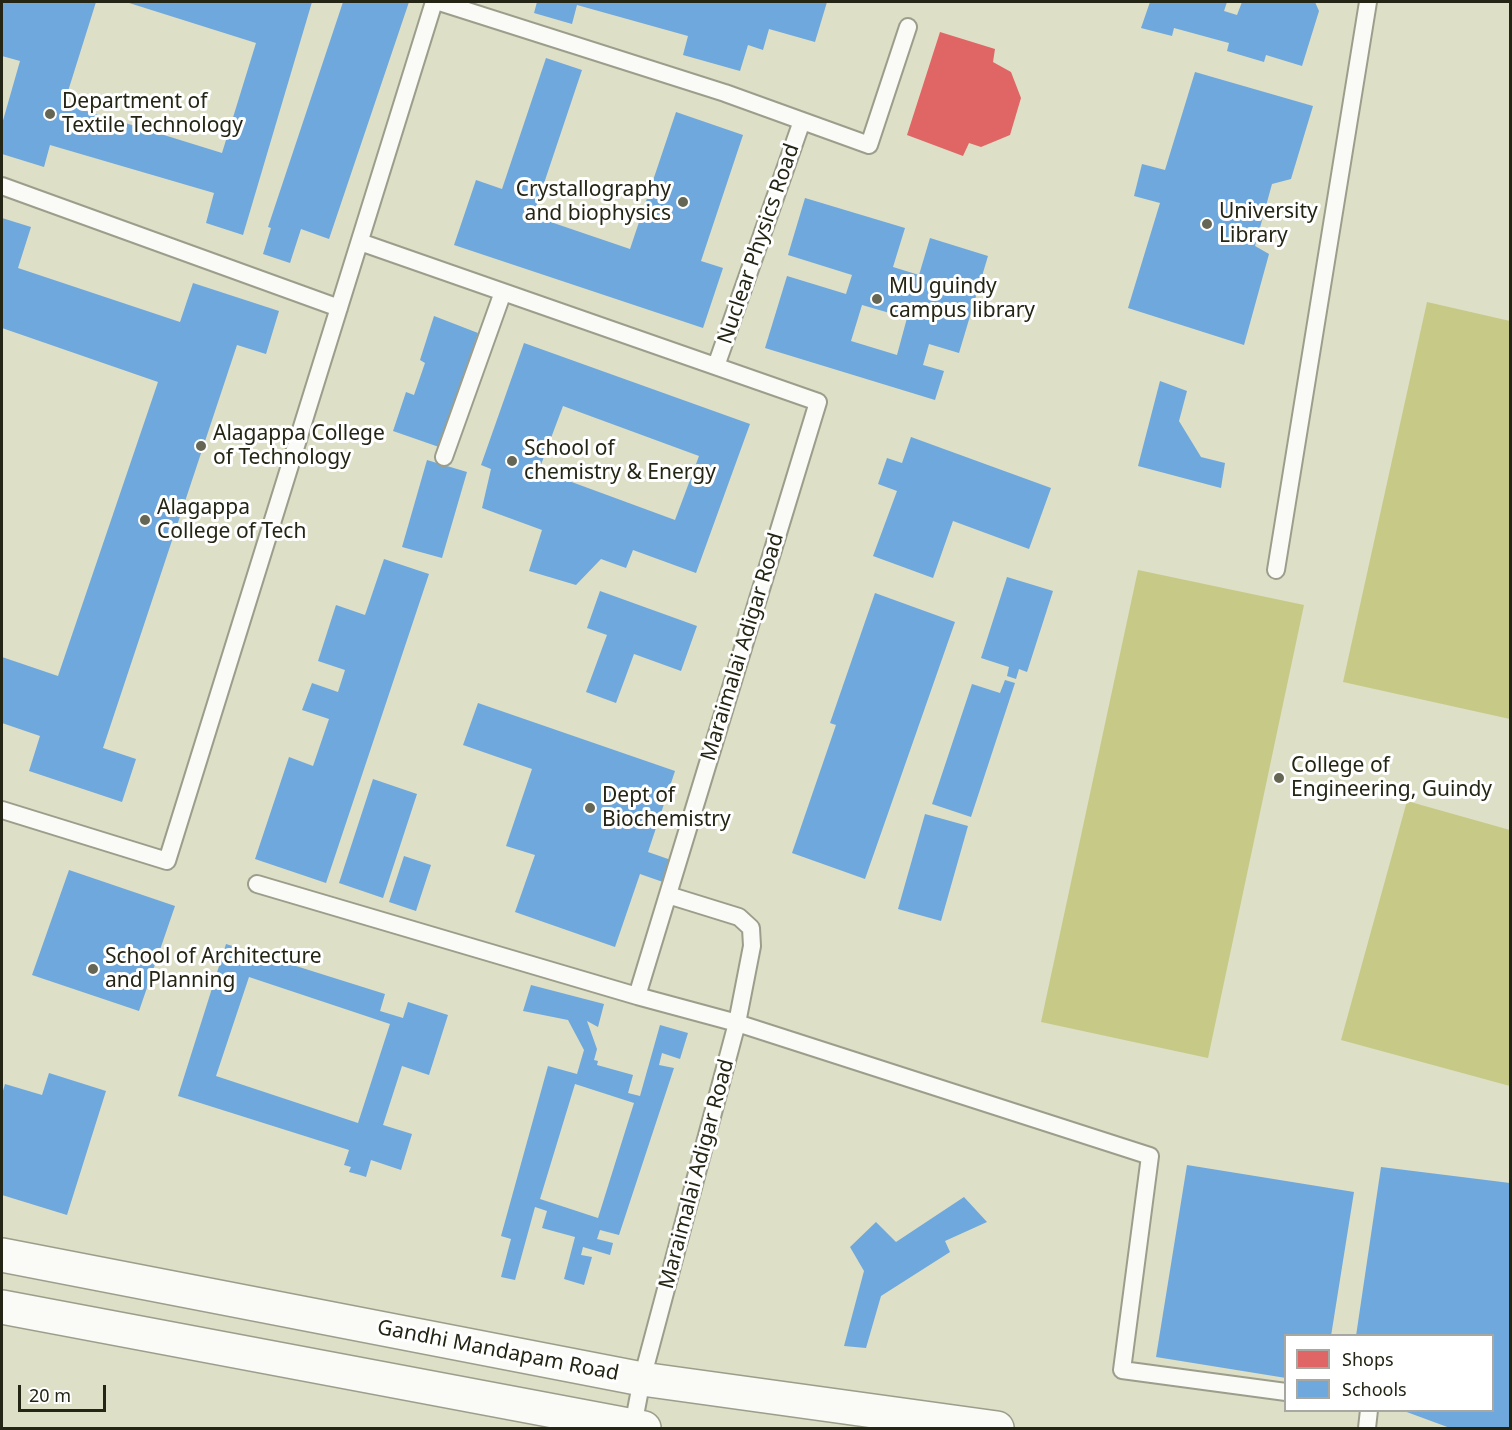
<!DOCTYPE html>
<html>
<head>
<meta charset="utf-8">
<style>
  body { margin:0 }
  #map { position:relative; width:1512px; height:1430px; overflow:hidden; background:#dddfc7; font-family:"Noto Sans",sans-serif }
  canvas { display:block }
  .frame { position:absolute; inset:0; border:3px solid #242514; pointer-events:none }
  .legend { position:absolute; left:1284px; top:1334px; width:210px; height:78px; box-sizing:border-box; background:#fff; border:2px solid #a7a8a1; margin:0; padding:8px 10px; list-style:none; font-size:18px; color:#242514 }
  .legend li { display:flex; align-items:center; gap:12px; height:30px }
  .legend b { width:30px; border:2px solid #a7a8a1 }
  .scale { position:absolute; left:18px; top:1385px; width:88px; height:27px; box-sizing:border-box; border:3px solid #242514; border-top:0; padding-left:8px; font-size:18px; line-height:21px; white-space:nowrap; color:#242514; -webkit-text-stroke:4px #fff; paint-order:stroke }
</style>
</head>
<body>
<div id="map">
<canvas width="1512" height="1430"></canvas>
<div class="frame"></div>
<ul class="legend">
<li><b style="height:16px;background:#e06666"></b>Shops</li>
<li><b style="height:16px;background:#6fa8dc"></b>Schools</li>
</ul>
<div class="scale">20 m</div>
</div>
<script>
const ctx = document.querySelector('canvas').getContext('2d');
ctx.lineJoin = 'round';
function paint(path, color) {
  ctx.fillStyle = color;
  ctx.fill(path, 'evenodd');
}
function poly(rows) {
  const path = new Path2D();
  for (const r of rows) {
    path.moveTo(r[0], r[1]);
    for (let i = 2; i < r.length; i += 2) path.lineTo(r[i], r[i + 1]);
  }
  return path;
}
function strokePath(path, color, width, dash) {
  ctx.strokeStyle = color;
  ctx.lineWidth = width;
  ctx.lineCap = dash ? 'butt' : 'round';
  ctx.setLineDash(dash || []);
  ctx.stroke(path);
}
function label(font, color, halo, rows, align = 'center') {
  ctx.font = font + ' "Noto Sans",sans-serif';
  ctx.lineWidth = 6;
  ctx.setLineDash([]);
  ctx.textBaseline = 'middle';
  ctx.strokeStyle = halo;
  ctx.fillStyle = color;
  for (const [text, x, y, turn = 0] of rows) {
    ctx.save();
    ctx.translate(x, y);
    ctx.rotate((+turn || 0) * Math.PI / 180);
    ctx.textAlign = isNaN(turn) ? turn : align;
    if (halo) ctx.strokeText(text, 0, 0);
    ctx.fillText(text, 0, 0);
    ctx.restore();
  }
}
paint(poly([
  [1427,302,1510,321,1510,719,1343,682],
  [1138,570,1304,605,1208,1058,1041,1022],
  [1407,801,1510,830,1510,1086,1341,1040]
]), '#c6ca86');
paint(poly([
  [940,32,995,49,993,62,1011,72,1021,98,1010,135,981,147,969,143,963,156,907,135]
]), '#e06666');
paint(poly([
  [2,2,96,2,64,104,222,153,256,43,126,2,312,2,243,235,206,223,214,193,50,145,44,167,2,154,2,124,20,61,2,56],
  [343,2,409,2,329,239,301,229,290,263,263,254,271,228,268,227],
  [537,2,827,2,815,42,769,29,763,50,748,45,740,71,683,55,688,36,577,5,572,24,534,13],
  [1150,2,1227,2,1224,11,1237,15,1242,2,1315,2,1319,11,1302,66,1266,55,1264,62,1227,51,1229,43,1174,28,1172,36,1141,28],
  [546,58,582,70,533,216,630,249,676,112,743,135,701,261,723,268,703,328,454,245,476,180,502,189],
  [1195,72,1313,106,1291,179,1272,184,1255,246,1269,254,1244,345,1128,308,1160,203,1134,196,1142,164,1165,170],
  [805,198,905,228,893,267,919,275,930,238,988,256,959,353,929,344,923,365,944,371,935,400,765,348,787,276,846,294,852,275,788,255],
  [862,305,907,318,897,355,851,341],
  [2,218,31,227,18,268,180,322,193,283,279,311,266,354,237,345,103,748,136,759,122,802,29,771,40,736,2,723,2,657,58,676,158,382,2,328],
  [434,316,478,333,439,447,393,431,406,392,414,395,425,363,420,360],
  [524,343,750,424,696,573,633,550,626,568,601,559,576,585,529,571,542,530,482,508,491,469,481,465],
  [563,406,699,456,675,520,539,470],
  [1160,381,1187,391,1179,421,1201,457,1225,463,1221,488,1138,466],
  [911,437,1051,488,1029,549,953,521,933,578,873,556,897,491,878,484,887,458,902,463],
  [427,460,467,472,442,558,402,547],
  [384,559,429,574,326,883,255,859,289,757,313,766,329,719,302,710,312,683,338,692,345,670,318,661,336,605,365,615],
  [1007,577,1053,591,1027,672,1019,669,1016,679,1007,676,1009,667,981,658],
  [600,591,697,626,681,671,634,654,616,703,586,692,607,635,587,628],
  [875,593,955,622,865,879,792,853,836,725,830,723],
  [1005,680,1015,683,971,817,932,804,972,684,1000,693],
  [478,703,675,771,648,852,671,860,663,882,640,874,615,947,515,912,535,855,506,846,532,769,463,745],
  [373,779,417,794,383,898,339,883],
  [925,814,968,826,941,921,898,909],
  [404,856,431,865,416,911,389,902],
  [69,870,175,906,139,1011,32,975],
  [226,944,385,994,380,1011,403,1018,408,1002,448,1015,429,1075,402,1066,383,1125,412,1134,401,1170,371,1160,366,1177,360,1175,349,1172,351,1167,344,1165,349,1150,178,1096],
  [249,977,390,1024,358,1123,216,1076],
  [531,985,604,1004,598,1027,587,1021,597,1049,594,1060,598,1061,597,1065,633,1075,628,1093,640,1096,660,1025,688,1033,680,1059,662,1053,659,1065,674,1068,619,1235,600,1230,597,1239,613,1243,610,1255,583,1247,581,1255,592,1257,584,1285,564,1279,575,1237,542,1228,547,1211,535,1207,515,1280,501,1277,511,1239,501,1236,548,1066,577,1074,584,1050,568,1020,523,1011],
  [575,1084,634,1103,598,1218,540,1199],
  [49,1073,106,1091,67,1215,2,1195,2,1094,5,1084,42,1095],
  [1187,1165,1354,1192,1331,1336,1286,1336,1286,1378,1156,1357],
  [1381,1167,1510,1183,1510,1428,1450,1428,1404,1411,1492,1410,1492,1336,1356,1336],
  [964,1197,987,1222,945,1241,950,1252,881,1296,866,1348,844,1346,864,1271,850,1247,876,1222,896,1242]
]), '#6fa8dc');
const service = poly([
  [439,2,725,93,869,145,908,27],
  [2,186,339,308],
  [360,242,818,402,637,996],
  [716,366,802,121],
  [444,457,503,292],
  [1276,570,1368,2],
  [2,810,167,861,434,2],
  [257,884,637,996,737,1023,642,1379,633,1426],
  [668,895,739,917,751,928,752,946,737,1023,1150,1156,1122,1370,1286,1392],
  [1367,1428,1369,1410]
]);
const secondary = poly([
  [2,1255,642,1379,997,1428],
  [2,1307,644,1428]
]);
strokePath(service, '#9c9e8b', 20);
strokePath(secondary, '#9c9e8b', 36);
strokePath(service, '#fafaf7', 16);
strokePath(secondary, '#fafaf7', 33);
for (const [x, y, r, color] of [
  [50,114,6,"#656653"],
  [683,202,6,"#656653"],
  [1207,224,6,"#656653"],
  [877,299,6,"#656653"],
  [201,446,6,"#656653"],
  [512,461,6,"#656653"],
  [145,520,6,"#656653"],
  [1279,778,6,"#656653"],
  [590,808,6,"#656653"],
  [93,969,6,"#656653"]
]) {
  const dot = new Path2D();
  dot.arc(x, y, r, 0, 2 * Math.PI);
  ctx.fillStyle = color;
  ctx.fill(dot);
  strokePath(dot, '#fff', 2);
}
label('21px', '#242514', '#fff', [
  ["Department of",62,102],
  ["Textile Technology",62,126],
  ["Crystallography",671,190,"right"],
  ["and biophysics",671,214,"right"],
  ["University",1219,212],
  ["Library",1219,236],
  ["MU guindy",889,287],
  ["campus library",889,311],
  ["Alagappa College",213,434],
  ["of Technology",213,458],
  ["School of",524,449],
  ["chemistry & Energy",524,473],
  ["Alagappa",157,508],
  ["College of Tech",157,532],
  ["College of",1291,766],
  ["Engineering, Guindy",1291,790],
  ["Dept of",602,796],
  ["Biochemistry",602,820],
  ["School of Architecture",105,957],
  ["and Planning",105,981]
], 'left');
label('21px', '#242514', '#fff', [
  ["Nuclear Physics Road",759,244,-71],
  ["Maraimalai Adigar Road",743,647,-73],
  ["Maraimalai Adigar Road",697,1174,-75],
  ["Gandhi Mandapam Road",498,1351,11]
]);
</script>
</body>
</html>
